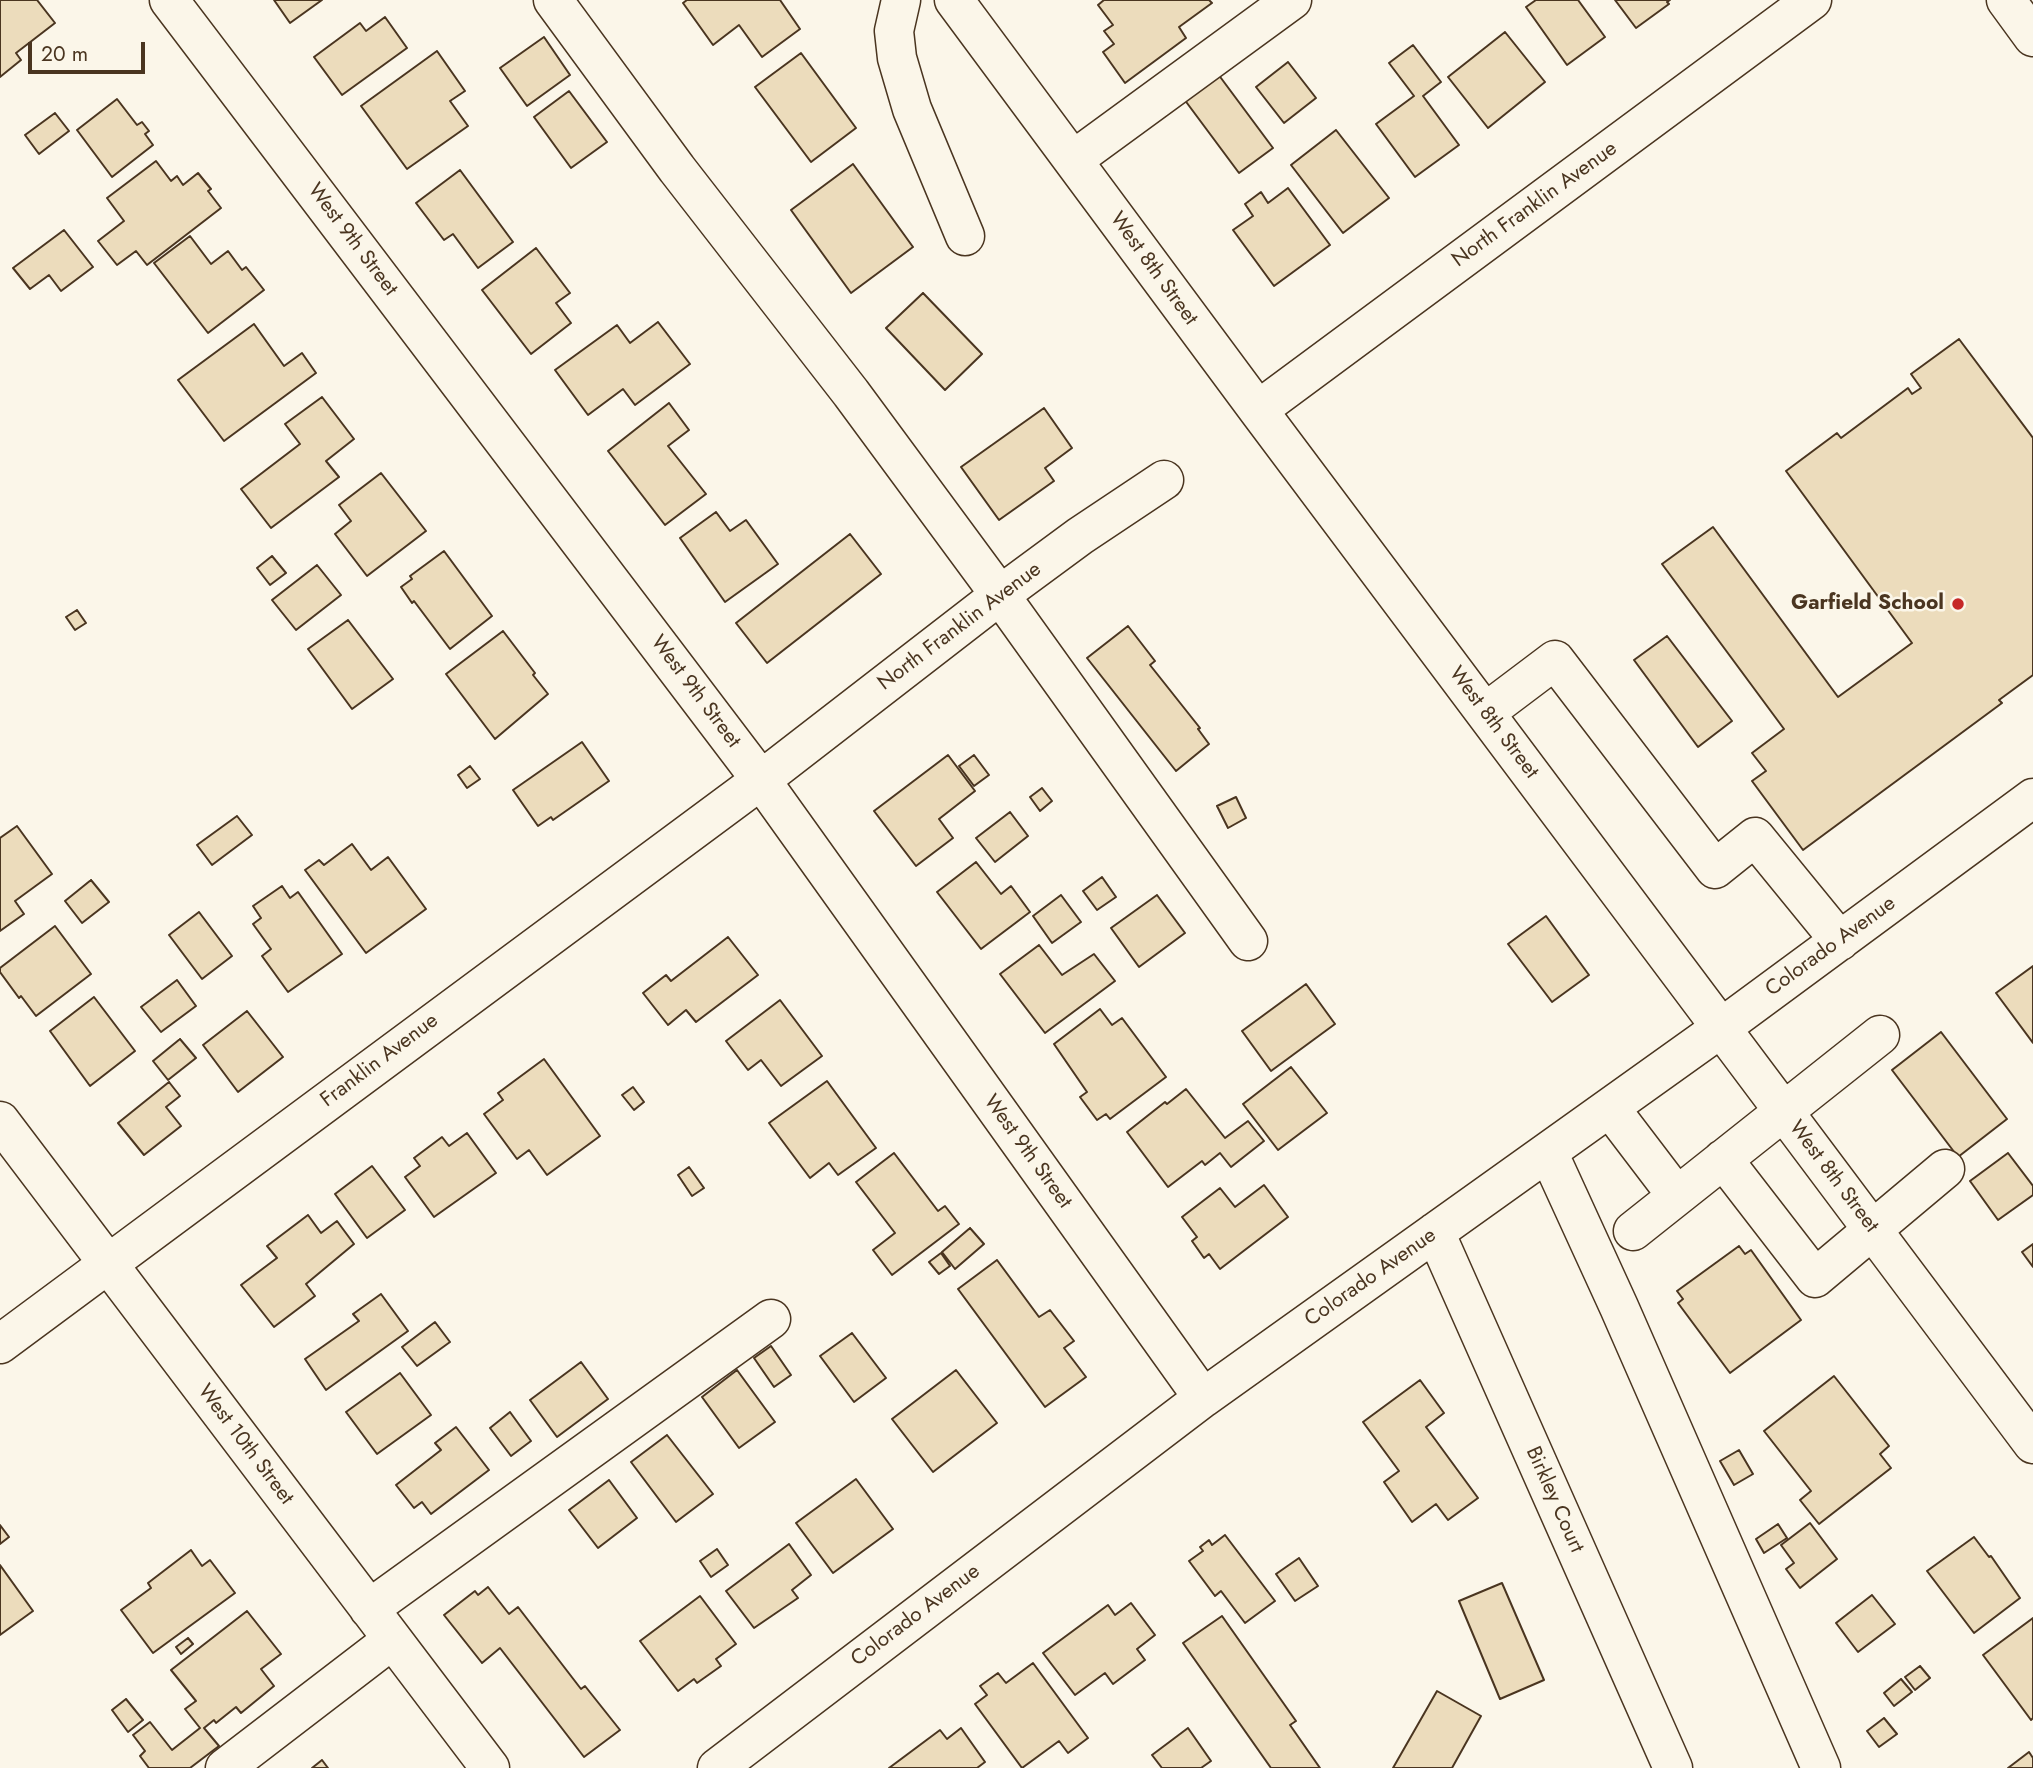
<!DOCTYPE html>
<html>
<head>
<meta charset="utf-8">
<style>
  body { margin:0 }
  #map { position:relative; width:2033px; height:1768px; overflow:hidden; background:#fbf6e9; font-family:Jost,sans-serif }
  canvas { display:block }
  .scale { position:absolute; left:28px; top:42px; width:117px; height:32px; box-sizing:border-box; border:4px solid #4a3520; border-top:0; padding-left:9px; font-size:21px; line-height:24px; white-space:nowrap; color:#4a3520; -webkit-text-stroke:5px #fbf6e9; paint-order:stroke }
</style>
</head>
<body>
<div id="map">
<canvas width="2033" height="1768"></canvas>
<div class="scale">20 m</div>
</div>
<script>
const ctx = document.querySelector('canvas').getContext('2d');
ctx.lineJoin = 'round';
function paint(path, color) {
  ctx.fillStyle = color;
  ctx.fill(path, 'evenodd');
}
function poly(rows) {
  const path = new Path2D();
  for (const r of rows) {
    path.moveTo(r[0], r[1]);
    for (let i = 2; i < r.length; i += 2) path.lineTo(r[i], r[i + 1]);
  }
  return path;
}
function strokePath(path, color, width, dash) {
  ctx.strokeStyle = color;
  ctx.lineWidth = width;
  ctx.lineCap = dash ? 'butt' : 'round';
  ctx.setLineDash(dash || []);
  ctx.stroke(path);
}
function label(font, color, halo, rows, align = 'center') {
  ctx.font = font + ' Jost,sans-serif';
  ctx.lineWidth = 5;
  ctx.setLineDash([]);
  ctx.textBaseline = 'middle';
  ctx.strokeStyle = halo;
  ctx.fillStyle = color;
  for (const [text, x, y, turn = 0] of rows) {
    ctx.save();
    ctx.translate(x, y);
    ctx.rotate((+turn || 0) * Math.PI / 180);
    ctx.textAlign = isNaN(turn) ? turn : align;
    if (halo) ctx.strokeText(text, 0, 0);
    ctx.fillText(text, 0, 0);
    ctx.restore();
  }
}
const building = poly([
  [0,0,37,0,55,23,16,53,21,60,0,77,0,0],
  [274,0,322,0,290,23,274,0],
  [687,0,780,0,800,29,762,57,739,25,713,45,683,3,687,0],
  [1104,0,1209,0,1212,3,1179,27,1186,38,1125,83,1103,52,1114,44,1104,31,1113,25,1098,5,1104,0],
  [1536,0,1578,0,1605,37,1567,65,1526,7,1536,0],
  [1615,0,1670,0,1667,2,1669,4,1636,28,1615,0],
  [385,17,407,48,342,95,314,57,360,23,366,31,385,17],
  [1505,32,1545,82,1488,128,1448,77,1505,32],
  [544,37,570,75,527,106,500,68,544,37],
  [1413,45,1441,82,1423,96,1459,145,1415,177,1376,124,1414,96,1389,63,1413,45],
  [437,51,465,91,450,101,468,126,407,169,361,106,437,51],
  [801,53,856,128,811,162,755,87,801,53],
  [1288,62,1316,98,1284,123,1256,87,1288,62],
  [1218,74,1273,148,1239,173,1184,99,1218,74],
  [569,91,607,142,571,168,534,117,569,91],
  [117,99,137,125,142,122,149,131,145,134,153,145,112,177,77,130,117,99],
  [55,113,69,131,39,154,25,135,55,113],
  [1336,130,1389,198,1343,233,1291,165,1336,130],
  [156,161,171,181,177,176,183,185,198,173,211,189,208,191,221,208,147,265,136,251,117,265,98,241,124,221,107,198,156,161],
  [853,164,913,247,851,293,791,210,853,164],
  [460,170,513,242,478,268,453,234,444,240,416,203,460,170],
  [1288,188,1330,245,1274,286,1233,230,1253,216,1245,204,1261,192,1268,203,1288,188],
  [64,230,93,267,61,291,49,275,30,289,13,268,64,230],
  [190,236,211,264,228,251,242,270,246,267,264,290,208,333,154,263,190,236],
  [536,248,570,293,556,303,571,323,531,354,482,290,536,248],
  [923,293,982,354,945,390,886,328,923,293],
  [658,322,690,364,635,405,623,389,588,415,555,370,617,325,630,343,658,322],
  [254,324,284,366,302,353,316,373,224,441,178,380,254,324],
  [1959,339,2033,438,2033,675,1999,700,2002,703,1803,850,1752,781,1766,771,1752,753,1784,729,1662,564,1713,527,1838,697,1912,643,1786,471,1837,433,1841,438,1908,388,1912,394,1921,388,1911,374,1959,339],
  [322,397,354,439,326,461,339,477,271,528,241,489,300,444,285,424,322,397],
  [669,403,689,430,668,446,706,494,665,525,608,451,669,403],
  [1044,408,1072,448,1045,468,1054,481,999,520,961,467,1044,408],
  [381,473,426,531,367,576,335,534,351,521,339,505,381,473],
  [716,512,730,531,746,520,778,564,725,602,680,538,716,512],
  [850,534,881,574,767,663,736,623,850,534],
  [444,551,492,616,450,649,414,601,412,603,401,587,412,579,410,576,444,551],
  [272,556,286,573,270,585,257,568,272,556],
  [317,565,341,595,296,630,272,600,317,565],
  [77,610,86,623,75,630,66,617,77,610],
  [348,620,393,679,352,709,308,649,348,620],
  [1128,626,1155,661,1150,665,1200,728,1198,729,1209,744,1176,771,1087,658,1128,626],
  [503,631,535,673,533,675,548,694,495,739,446,674,503,631],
  [1667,636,1732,721,1698,747,1634,660,1667,636],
  [582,742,609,781,553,820,551,817,538,826,513,790,582,742],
  [948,755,975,791,939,819,953,838,916,866,874,811,948,755],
  [974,755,989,775,974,786,959,766,974,755],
  [470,766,480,779,467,788,458,775,470,766],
  [1042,788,1052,801,1040,811,1030,797,1042,788],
  [1236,797,1246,818,1228,828,1217,806,1236,797],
  [1010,812,1028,836,995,862,976,838,1010,812],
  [237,816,252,835,212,865,197,845,237,816],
  [17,826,52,874,15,901,24,914,0,931,0,838,17,826],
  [352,844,371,870,388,857,426,909,366,953,305,870,319,860,324,865,352,844],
  [976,862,1001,894,1011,886,1030,912,981,949,937,892,976,862],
  [1102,877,1116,897,1097,910,1083,891,1102,877],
  [91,880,109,902,82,923,65,901,91,880],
  [282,886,290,898,298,892,342,954,288,992,262,956,271,949,253,924,261,918,253,906,282,886],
  [1061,895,1081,922,1052,943,1033,916,1061,895],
  [1157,895,1185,933,1139,967,1111,928,1157,895],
  [199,912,232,956,202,979,169,935,199,912],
  [1546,916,1589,975,1552,1002,1508,944,1546,916],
  [55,926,91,974,36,1016,21,996,19,998,0,972,0,968,55,926],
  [728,937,758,975,696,1022,686,1010,668,1025,643,993,666,975,671,981,728,937],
  [1039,945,1062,975,1094,954,1115,981,1045,1033,1000,974,1039,945],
  [2033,966,2033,1043,1996,993,2033,966],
  [177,980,196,1006,161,1032,141,1007,177,980],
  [1306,984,1335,1024,1271,1071,1242,1031,1306,984],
  [94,997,135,1051,90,1086,50,1031,94,997],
  [780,1000,822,1056,781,1086,761,1060,748,1070,726,1041,780,1000],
  [1100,1009,1112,1025,1122,1018,1166,1077,1110,1119,1106,1114,1097,1120,1080,1097,1087,1092,1054,1044,1100,1009],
  [247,1011,283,1057,238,1092,203,1045,247,1011],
  [1941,1032,2007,1119,1958,1157,1892,1070,1941,1032],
  [180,1039,196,1058,168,1080,153,1061,180,1039],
  [544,1059,600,1136,547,1175,529,1150,517,1159,484,1114,503,1100,498,1093,544,1059],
  [1291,1067,1327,1113,1278,1150,1243,1104,1291,1067],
  [827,1081,876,1148,838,1175,829,1163,810,1178,769,1123,827,1081],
  [169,1082,180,1096,166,1107,181,1126,144,1155,118,1123,169,1082],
  [633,1087,644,1102,634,1110,622,1095,633,1087],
  [1186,1089,1225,1138,1248,1121,1264,1141,1231,1167,1220,1153,1205,1165,1202,1161,1168,1187,1127,1132,1165,1102,1167,1104,1186,1089],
  [467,1133,496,1173,434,1217,405,1177,420,1166,414,1158,442,1137,449,1146,467,1133],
  [894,1153,938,1211,945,1206,959,1224,892,1275,873,1250,895,1233,856,1182,894,1153],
  [2008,1153,2033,1186,2033,1195,1998,1220,1970,1181,2008,1153],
  [372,1166,405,1210,367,1238,335,1194,372,1166],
  [689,1167,704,1188,692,1196,678,1175,689,1167],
  [1264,1185,1288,1217,1220,1269,1209,1254,1204,1258,1192,1241,1197,1237,1182,1217,1220,1188,1235,1207,1264,1185],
  [308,1215,321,1233,337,1221,354,1244,306,1284,315,1296,274,1327,241,1285,277,1258,267,1246,308,1215],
  [970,1228,984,1244,955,1269,942,1252,970,1228],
  [2033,1244,2033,1267,2022,1252,2033,1244],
  [1739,1246,1745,1254,1751,1250,1801,1320,1730,1373,1678,1303,1683,1299,1677,1291,1739,1246],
  [941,1253,950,1266,939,1274,929,1262,941,1253],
  [997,1260,1039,1317,1050,1310,1074,1341,1064,1348,1086,1377,1045,1407,958,1289,997,1260],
  [381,1294,408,1331,326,1390,305,1359,359,1321,353,1314,381,1294],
  [435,1322,450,1342,417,1366,402,1347,435,1322],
  [852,1333,886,1378,854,1402,820,1356,852,1333],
  [771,1346,791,1375,774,1387,754,1358,771,1346],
  [581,1362,608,1399,557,1437,530,1400,581,1362],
  [737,1370,775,1422,739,1448,702,1397,737,1370],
  [956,1370,997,1423,933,1472,892,1419,956,1370],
  [400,1373,431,1415,377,1454,346,1412,400,1373],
  [1834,1376,1889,1446,1880,1454,1891,1468,1819,1524,1800,1500,1811,1491,1764,1431,1834,1376],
  [1420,1380,1444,1413,1426,1427,1478,1498,1448,1520,1436,1504,1412,1522,1384,1482,1399,1471,1363,1422,1420,1380],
  [510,1412,531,1441,511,1456,490,1428,510,1412],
  [456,1427,489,1470,431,1514,422,1502,414,1508,396,1485,441,1450,435,1443,456,1427],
  [667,1435,713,1494,676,1522,631,1462,667,1435],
  [1739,1450,1753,1474,1734,1485,1720,1461,1739,1450],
  [856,1479,893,1529,833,1573,796,1523,856,1479],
  [609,1480,637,1518,598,1548,569,1510,609,1480],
  [1810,1523,1837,1559,1800,1588,1786,1569,1794,1563,1781,1545,1810,1523],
  [1778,1524,1787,1538,1764,1553,1756,1539,1778,1524],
  [0,1525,9,1537,0,1544,0,1525],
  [1225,1535,1275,1601,1245,1623,1221,1591,1215,1596,1189,1561,1203,1551,1200,1547,1209,1540,1212,1545,1225,1535],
  [1974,1537,1989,1557,1991,1556,2020,1598,1974,1633,1927,1571,1974,1537],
  [789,1544,811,1575,792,1590,798,1598,754,1628,726,1591,789,1544],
  [717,1549,728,1565,711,1577,700,1561,717,1549],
  [191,1550,202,1566,210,1560,235,1593,153,1653,121,1610,151,1588,148,1583,191,1550],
  [1299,1558,1318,1586,1295,1601,1276,1574,1299,1558],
  [0,1565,33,1611,0,1635,0,1565],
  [1502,1583,1544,1680,1500,1699,1459,1601,1502,1583],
  [488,1587,509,1614,518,1607,581,1689,585,1686,620,1730,584,1757,500,1648,482,1663,444,1615,475,1591,478,1595,488,1587],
  [1872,1595,1895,1624,1858,1652,1836,1623,1872,1595],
  [700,1596,736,1644,716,1659,721,1666,697,1683,694,1679,678,1691,640,1641,700,1596],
  [1131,1603,1155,1635,1137,1649,1145,1660,1113,1684,1105,1673,1075,1695,1043,1653,1108,1605,1115,1615,1131,1603],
  [247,1611,281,1654,261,1669,274,1686,241,1713,236,1707,216,1723,214,1720,204,1728,219,1746,190,1768,149,1768,140,1756,145,1751,133,1735,150,1722,172,1750,200,1728,185,1709,196,1701,171,1670,247,1611],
  [1222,1616,1296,1721,1290,1725,1320,1768,1271,1768,1183,1643,1222,1616],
  [2033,1618,2033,1718,2031,1720,1983,1655,2033,1618],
  [188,1638,193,1644,181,1654,176,1647,188,1638],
  [1033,1663,1088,1738,1068,1753,1059,1741,1022,1768,975,1704,987,1695,980,1686,998,1673,1006,1683,1033,1663],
  [1920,1666,1930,1678,1915,1690,1905,1677,1920,1666],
  [1901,1679,1912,1692,1894,1706,1884,1693,1901,1679],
  [1437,1691,1481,1716,1452,1768,1393,1768,1437,1691],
  [126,1699,143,1720,128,1732,112,1710,126,1699],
  [1884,1718,1897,1734,1879,1747,1867,1731,1884,1718],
  [961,1728,985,1762,977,1768,889,1768,940,1730,947,1739,961,1728],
  [1188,1728,1211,1761,1201,1768,1162,1768,1152,1755,1188,1728],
  [2029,1752,2033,1758,2033,1768,2008,1768,2029,1752],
  [322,1760,328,1768,312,1768,322,1760]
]);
paint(building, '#ecdcbc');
strokePath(building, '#4a3520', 2);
const minor = poly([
  [169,0,761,780,1203,1398],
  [553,0,677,169,851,393,1000,595,1248,941],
  [901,0,894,31,897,58,912,109,965,236],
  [954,0,1258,410,2033,1444],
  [2006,0,2033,37],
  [1073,160,1292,0],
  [1258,410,1812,0],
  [1486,712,1555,660,1715,869,1755,837,1840,941],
  [1610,1108,1677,1196],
  [0,1121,490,1768],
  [1548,1152,1619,1307,1821,1768],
  [1723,1159,1815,1278,1945,1169],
  [1633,1231,1880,1035],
  [1435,1232,1673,1768],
  [0,1344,761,780,1004,592,1080,536,1164,480],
  [369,1609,771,1319],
  [225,1768,392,1640],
  [717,1768,1203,1398,1721,1028,2033,798]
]);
strokePath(minor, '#4a3520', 41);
strokePath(minor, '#fbf6e9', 38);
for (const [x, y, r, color] of [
  [1958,604,7,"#c62828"]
]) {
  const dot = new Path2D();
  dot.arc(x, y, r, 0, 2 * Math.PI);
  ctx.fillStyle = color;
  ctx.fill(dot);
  strokePath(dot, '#fbf6e9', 2.5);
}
label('21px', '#4a3520', '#fbf6e9', [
  ["North Franklin Avenue",1535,205,-36],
  ["West 9th Street",352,240,53],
  ["West 8th Street",1153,269,54],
  ["North Franklin Avenue",960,627,-37],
  ["West 9th Street",695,692,53],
  ["West 8th Street",1493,723,53],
  ["Colorado Avenue",1831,947,-36],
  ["Franklin Avenue",380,1061,-37],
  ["West 9th Street",1027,1152,54],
  ["West 8th Street",1833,1177,53],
  ["Colorado Avenue",1371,1278,-35],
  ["West 10th Street",245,1445,53],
  ["Birkley Court",1554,1500,66],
  ["Colorado Avenue",916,1616,-37]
]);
label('bold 21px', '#4a3520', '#fbf6e9', [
  ["Garfield School",1944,604]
], 'right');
</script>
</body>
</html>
